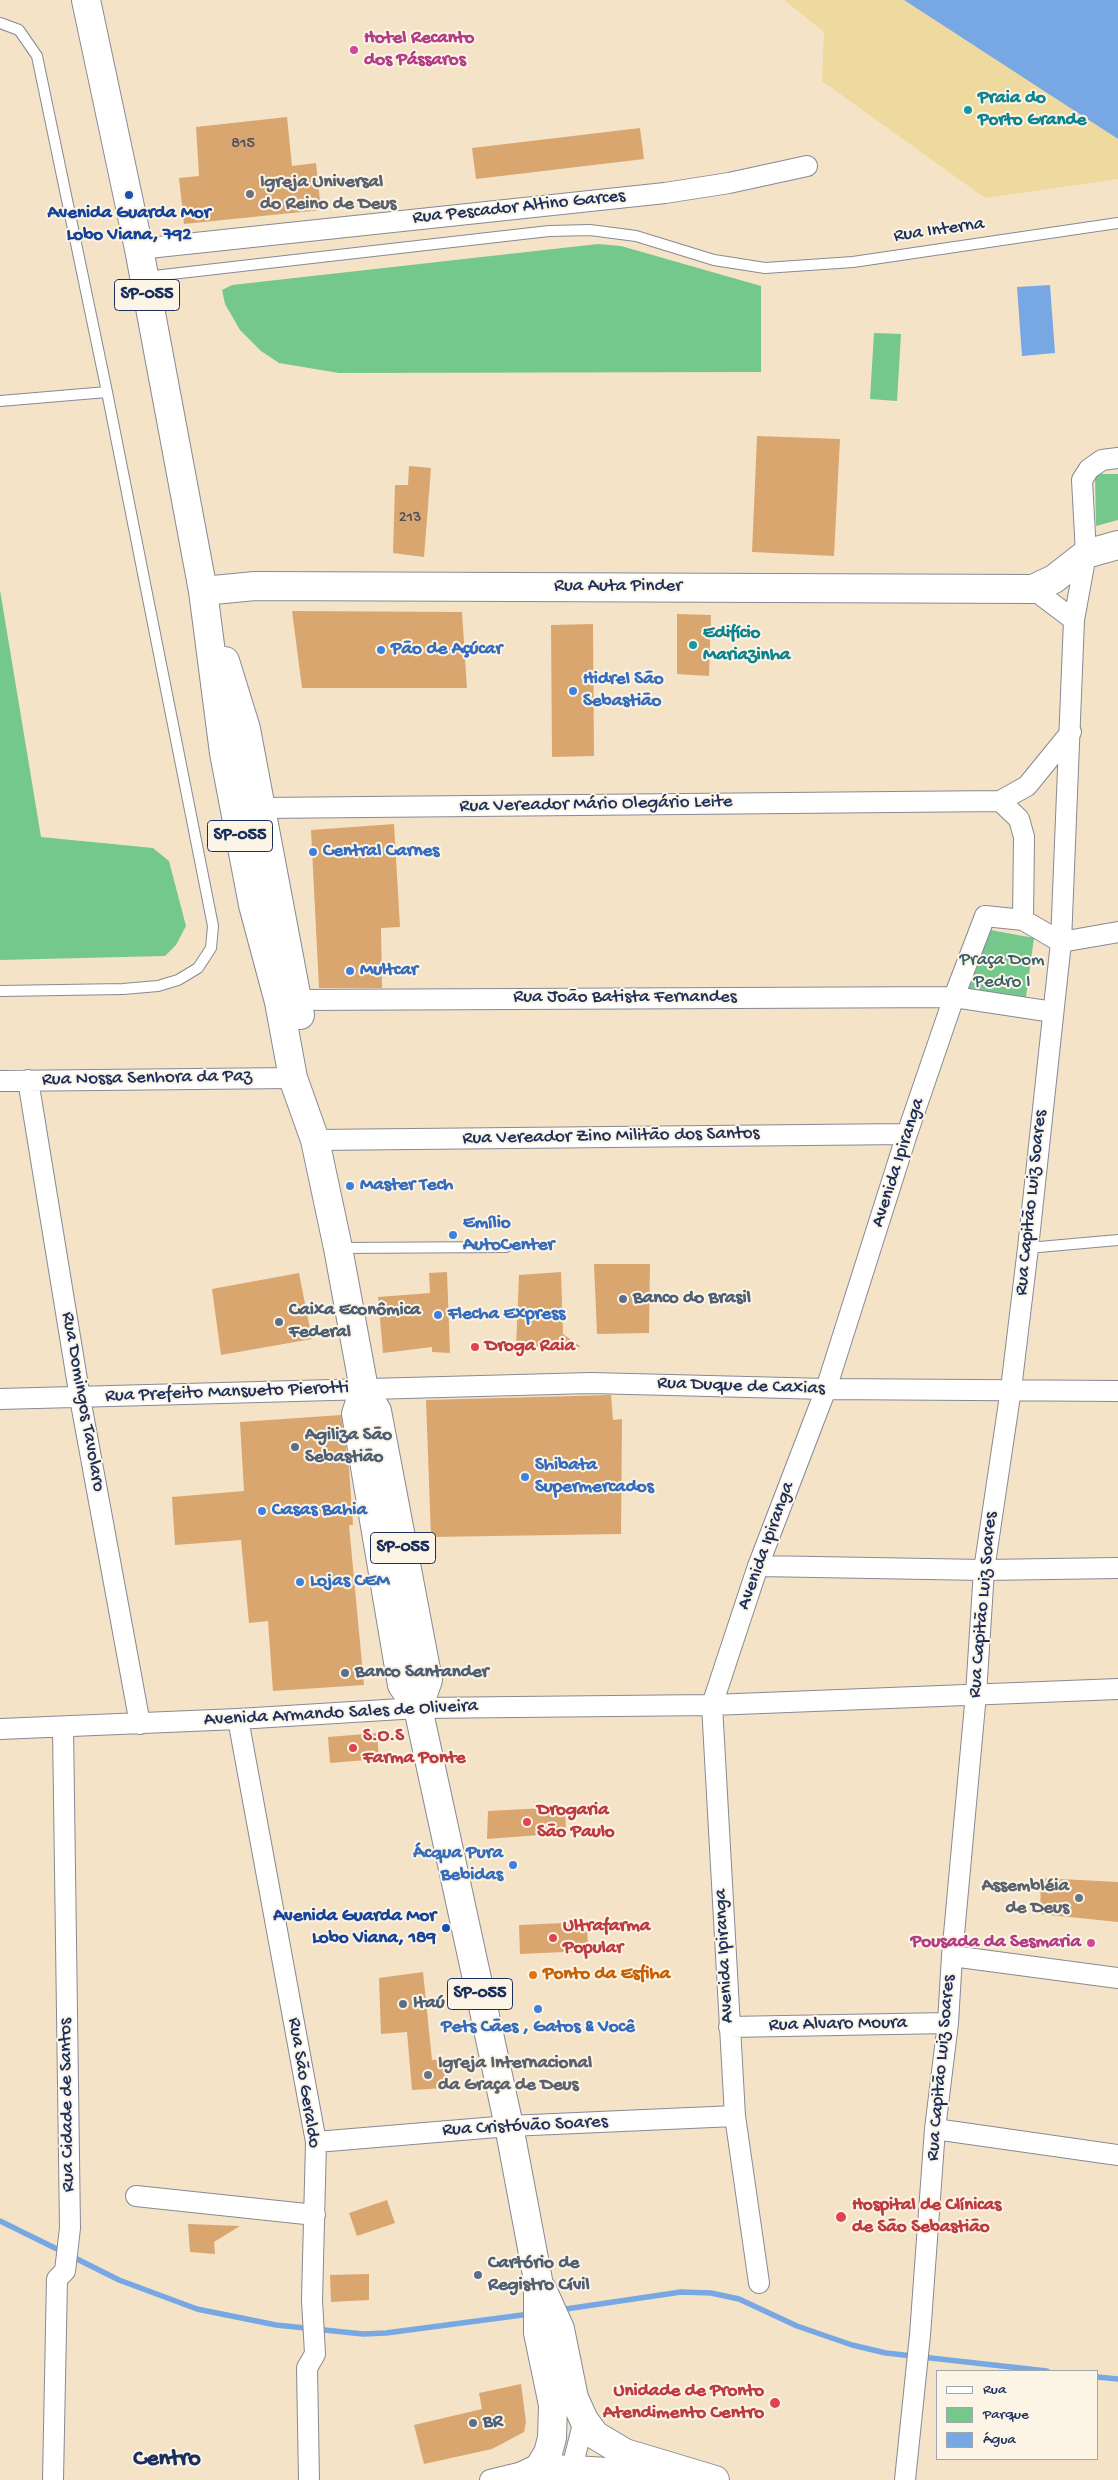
<!DOCTYPE html>
<html>
<head>
<meta charset="utf-8">
<style>
  body { margin:0 }
  #map { position:relative; width:1118px; height:2480px; overflow:hidden; background:#f5e3c8; font-family:"Gochi Hand",sans-serif }
  canvas { display:block }
  .legend { position:absolute; left:936px; top:2370px; width:162px; height:90px; box-sizing:border-box; background:#fcf5e5; border:1px solid #a2a6af; margin:0; padding:6px 9px; list-style:none; font-size:15px; color:#1b2f5e }
  .legend li { display:flex; align-items:center; gap:10px; height:25px }
  .legend b { width:25px; border:1px solid #a2a6af }
</style>
</head>
<body>
<div id="map">
<canvas width="1118" height="2480"></canvas>
<ul class="legend">
<li><b style="height:6px;background:#fff"></b>Rua</li>
<li><b style="height:14px;background:#75c88b"></b>Parque</li>
<li><b style="height:14px;background:#78a8e3"></b>Água</li>
</ul>
</div>
<script>
const ctx = document.querySelector('canvas').getContext('2d');
ctx.lineJoin = 'round';
function paint(path, color) {
  ctx.fillStyle = color;
  ctx.fill(path, 'evenodd');
}
function poly(rows) {
  const path = new Path2D();
  for (const r of rows) {
    path.moveTo(r[0], r[1]);
    for (let i = 2; i < r.length; i += 2) path.lineTo(r[i], r[i + 1]);
  }
  return path;
}
function strokePath(path, color, width, dash) {
  ctx.strokeStyle = color;
  ctx.lineWidth = width;
  ctx.lineCap = dash ? 'butt' : 'round';
  ctx.setLineDash(dash || []);
  ctx.stroke(path);
}
function label(font, color, halo, rows, align = 'center') {
  ctx.font = font + ' "Gochi Hand",sans-serif';
  ctx.lineWidth = 4;
  ctx.setLineDash([]);
  ctx.textBaseline = 'middle';
  ctx.strokeStyle = halo;
  ctx.fillStyle = color;
  for (const [text, x, y, turn = 0] of rows) {
    ctx.save();
    ctx.translate(x, y);
    ctx.rotate((+turn || 0) * Math.PI / 180);
    ctx.textAlign = isNaN(turn) ? turn : align;
    if (halo) ctx.strokeText(text, 0, 0);
    ctx.fillText(text, 0, 0);
    ctx.restore();
  }
}
paint(poly([
  [598,244,621,246,761,286,761,372,339,373,279,363,261,351,240,330,225,304,222,290,232,285],
  [874,333,901,334,897,401,870,399],
  [1095,474,1118,474,1118,520,1096,526],
  [0,590,41,837,153,848,169,861,186,926,176,945,165,956,0,960],
  [985,929,1034,938,1026,997,964,1003]
]), '#75c88b');
paint(poly([
  [784,0,904,0,1118,139,1118,179,985,198,822,81,824,32]
]), '#eeda9e');
paint(poly([
  [904,0,1118,0,1118,139],
  [1050,285,1055,353,1022,356,1017,287]
]), '#78a8e3');
strokePath(poly([
  [0,2221,63,2252],
  [71,2256,119,2280,197,2309,276,2325,363,2334,386,2333,530,2314],
  [559,2310,681,2292,711,2293,739,2299,797,2326,852,2345,886,2353,1047,2371],
  [1097,2377,1118,2379]
]), '#78a8e3', 5.5);
paint(poly([
  [287,117,292,166,316,163,321,210,184,224,179,178,199,176,196,127],
  [640,128,644,159,476,179,472,148],
  [757,436,840,439,834,556,752,552],
  [409,466,431,468,424,557,393,553,395,485,408,485],
  [292,611,462,612,467,688,302,688],
  [677,614,711,615,709,676,677,674],
  [593,624,594,756,552,757,551,625],
  [394,824,400,927,381,928,382,988,319,988,311,830],
  [594,1264,650,1264,649,1333,597,1334],
  [447,1272,450,1353,432,1352,432,1347,383,1353,378,1297,430,1293,429,1273],
  [561,1272,563,1334,581,1347,516,1348,519,1275],
  [299,1273,312,1339,221,1355,212,1289],
  [611,1395,613,1420,622,1419,621,1534,431,1537,426,1400],
  [341,1415,349,1468,353,1525,349,1525,364,1685,273,1691,268,1621,249,1623,241,1540,175,1545,172,1497,244,1491,240,1422],
  [377,1733,379,1759,330,1763,328,1737],
  [565,1807,566,1833,487,1839,488,1811],
  [1041,1878,1118,1882,1118,1922,1040,1914],
  [587,1922,588,1951,520,1954,519,1925],
  [423,1972,432,2060,444,2059,445,2088,412,2090,407,2032,381,2034,379,1978],
  [387,2200,395,2223,357,2236,349,2213],
  [188,2224,240,2226,214,2242,215,2254,190,2252],
  [369,2274,369,2300,331,2302,330,2275],
  [521,2384,526,2422,524,2432,492,2449,424,2464,414,2425,482,2409,479,2393]
]), '#daa670');
const service = poly([
  [0,23,19,30,37,56,107,392,213,926,211,948,198,968,178,980,158,986,123,989,0,991],
  [145,277,549,231,590,230,636,236,714,260,765,268,853,262,1118,223],
  [0,401,107,392],
  [339,1248,506,1247],
  [1028,1248,1118,1240]
]);
const minor = poly([
  [139,249,665,193,729,183,807,166],
  [1033,589,1074,620],
  [1000,801,1019,819,1024,837,1023,920],
  [250,802,261,808,1000,801,1027,786,1071,732],
  [296,1000,954,997,1053,1012],
  [28,1080,80,1398,140,1724],
  [0,1081,293,1078],
  [315,1140,907,1134],
  [0,1399,591,1383,826,1389,1118,1391],
  [758,1566,984,1570,1118,1568],
  [238,1719,316,2142,312,2300,315,2354,307,2368,309,2480],
  [0,1729,238,1719,418,1708,712,1705,1118,1689],
  [952,1956,1118,1978],
  [729,2027,948,2023],
  [935,2129,1118,2155],
  [316,2142,509,2126,735,2116],
  [136,2196,315,2215],
  [759,2283,735,2116,712,1705,758,1566,826,1389,907,1134,954,997,985,916,1023,920,1061,942,1118,932],
  [53,2480,57,2279,65,2271,70,2228,63,1727],
  [490,2480,527,2471],
  [569,2480,584,2420],
  [905,2480,920,2335,935,2129,948,2023,952,1956,976,1694,984,1570,1011,1389,1028,1248,1061,942,1074,620,1086,554,1082,480,1089,469,1102,460,1118,458]
]);
const secondary = poly([
  [203,591,255,586,1033,589,1054,579,1086,554,1118,545]
]);
const primary = poly([
  [86,0,139,249,203,591,224,753,253,905,279,1002,293,1078,315,1140,338,1248,364,1389,377,1411,428,1680,418,1708],
  [225,661,246,729,300,1015],
  [364,1389,356,1414,402,1685,418,1708,509,2126,538,2280,538,2333,553,2405,552,2438,548,2453,539,2468],
  [542,2289,560,2329,574,2398,584,2420,595,2435,625,2453,715,2480],
  [539,2468,607,2472,657,2471],
  [514,2480,539,2468]
]);
strokePath(service, '#888993', 12);
strokePath(minor, '#888993', 22);
strokePath(secondary, '#888993', 30);
strokePath(primary, '#888993', 30);
strokePath(service, '#fff', 10);
strokePath(minor, '#fff', 20);
strokePath(secondary, '#fff', 28);
strokePath(primary, '#fff', 28);
for (const [x, y, r, color] of [
  [354,50,5,"#d1479c"],
  [968,110,5,"#0f9aa8"],
  [250,194,5,"#6b7280"],
  [129,195,5,"#1a4fb4"],
  [693,645,5,"#0f9aa8"],
  [381,650,5,"#3f7fe0"],
  [573,691,5,"#3f7fe0"],
  [313,852,5,"#3f7fe0"],
  [350,971,5,"#3f7fe0"],
  [350,1186,5,"#3f7fe0"],
  [453,1235,5,"#3f7fe0"],
  [623,1299,5,"#5c6f8a"],
  [438,1315,5,"#3f7fe0"],
  [279,1322,5,"#5c6f8a"],
  [475,1347,5,"#e0444e"],
  [295,1447,5,"#5c6f8a"],
  [525,1477,5,"#3f7fe0"],
  [262,1511,5,"#3f7fe0"],
  [300,1582,5,"#3f7fe0"],
  [345,1673,5,"#5c6f8a"],
  [353,1748,5,"#e0444e"],
  [527,1822,5,"#e0444e"],
  [513,1865,5,"#3f7fe0"],
  [1079,1898,5,"#6b7280"],
  [446,1928,5,"#1a4fb4"],
  [553,1938,5,"#e0444e"],
  [1091,1943,5,"#d1479c"],
  [533,1975,5,"#e8710a"],
  [403,2004,5,"#5c6f8a"],
  [538,2009,5,"#3f7fe0"],
  [428,2075,5,"#6b7280"],
  [841,2217,6,"#e0444e"],
  [478,2275,5,"#5c6f8a"],
  [775,2403,6,"#e0444e"],
  [473,2423,5,"#5c6f8a"]
]) {
  const dot = new Path2D();
  dot.arc(x, y, r, 0, 2 * Math.PI);
  ctx.fillStyle = color;
  ctx.fill(dot);
  strokePath(dot, '#fcf5e5', 2);
}
label('16px', '#4b4d62', null, [
  ["815",243,145],
  ["213",410,519]
]);
for (const [x, y, w] of [
  [147,295,65],
  [240,836,65],
  [403,1548,65],
  [480,1994,65]
]) {
  const box = new Path2D();
  box.roundRect(x - w / 2, y - 15.5, w, 31, 4);
  ctx.fillStyle = '#fcf5e5';
  ctx.fill(box);
  strokePath(box, '#1b2f5e', 1);
}
label('bold 18px', '#1b2f5e', null, [
  ["SP-055",147,295],
  ["SP-055",240,836],
  ["SP-055",403,1548],
  ["SP-055",480,1994]
]);
label('bold 19px', '#b23c85', '#fcf5e5', [
  ["Hotel Recanto",364,39],
  ["dos Pássaros",364,61],
  ["Pousada da Sesmaria",1081,1943,"right"]
], 'left');
label('bold 19px', '#0d838f', '#fcf5e5', [
  ["Praia do",978,99],
  ["Porto Grande",978,121],
  ["Edifício",703,634],
  ["Mariazinha",703,656]
], 'left');
label('bold 19px', '#5b616d', '#fcf5e5', [
  ["Igreja Universal",260,183],
  ["do Reino de Deus",260,205],
  ["Assembléia",1069,1887,"right"],
  ["de Deus",1069,1909,"right"],
  ["Igreja Internacional",438,2064],
  ["da Graça de Deus",438,2086]
], 'left');
label('19px', '#1b2f5e', '#fcf5e5', [
  ["Rua Pescador Altino Garces",519,208,-6],
  ["Rua Interna",939,231,-8],
  ["Rua Auta Pinder",618,587],
  ["Rua Vereador Mário Olegário Leite",596,805,-1],
  ["Rua João Batista Fernandes",625,998],
  ["Rua Nossa Senhora da Paz",147,1079,-1],
  ["Rua Vereador Zino Militão dos Santos",611,1137,-1],
  ["Avenida Ipiranga",899,1163,-72],
  ["Rua Capitão Luiz Soares",1032,1203,-84],
  ["Rua Duque de Caxias",741,1387,2],
  ["Rua Prefeito Mansueto Pierotti",227,1393,-2],
  ["Rua Domingos Tavolaro",82,1402,80],
  ["Avenida Ipiranga",767,1546,-70],
  ["Rua Capitão Luiz Soares",984,1605,-85],
  ["Avenida Armando Sales de Oliveira",341,1714,-3],
  ["Avenida Ipiranga",725,1956,-93],
  ["Rua Alvaro Moura",838,2025,-1],
  ["Rua Capitão Luiz Soares",942,2068,-85],
  ["Rua São Geraldo",303,2083,81],
  ["Rua Cidade de Santos",68,2105,-91],
  ["Rua Cristóvão Soares",525,2127,-3]
]);
label('bold 19px', '#164399', '#fcf5e5', [
  ["Avenida Guarda Mor",129,214],
  ["Lobo Viana, 792",129,236],
  ["Avenida Guarda Mor",436,1917,"right"],
  ["Lobo Viana, 189",436,1939,"right"]
]);
label('bold 19px', '#366cbe', '#fcf5e5', [
  ["Pão de Açúcar",391,650],
  ["Hidrel São",583,680],
  ["Sebastião",583,702],
  ["Central Carnes",323,852],
  ["Multcar",360,971],
  ["Master Tech",360,1186],
  ["Emílio",463,1224],
  ["AutoCenter",463,1246],
  ["Flecha Express",448,1315],
  ["Shibata",535,1466],
  ["Supermercados",535,1488],
  ["Casas Bahia",272,1511],
  ["Lojas CEM",310,1582],
  ["Ácqua Pura",503,1854,"right"],
  ["Bebidas",503,1876,"right"],
  ["Pets Cães , Gatos & Você",538,2028,"center"]
], 'left');
label('19px', '#365d6c', '#fcf5e5', [
  ["Praça Dom",1002,961],
  ["Pedro I",1002,983]
]);
label('bold 19px', '#4e5e75', '#fcf5e5', [
  ["Banco do Brasil",633,1299],
  ["Caixa Econômica",289,1311],
  ["Federal",289,1333],
  ["Agiliza São",305,1436],
  ["Sebastião",305,1458],
  ["Banco Santander",355,1673],
  ["Itaú",413,2004],
  ["Cartório de",488,2264],
  ["Registro Cívil",488,2286],
  ["BR",483,2423]
], 'left');
label('bold 19px', '#be3a42', '#fcf5e5', [
  ["Droga Raia",485,1347],
  ["S.O.S",363,1737],
  ["Farma Ponte",363,1759],
  ["Drogaria",537,1811],
  ["São Paulo",537,1833],
  ["Ultrafarma",563,1927],
  ["Popular",563,1949],
  ["Hospital de Clínicas",852,2206],
  ["de São Sebastião",852,2228],
  ["Unidade de Pronto",764,2392,"right"],
  ["Atendimento Centro",764,2414,"right"]
], 'left');
label('bold 19px', '#c56008', '#fcf5e5', [
  ["Ponto da Esfiha",543,1975]
], 'left');
label('bold 24px', '#1b2f5e', '#fcf5e5', [
  ["Centro",167,2460]
]);
</script>
</body>
</html>
